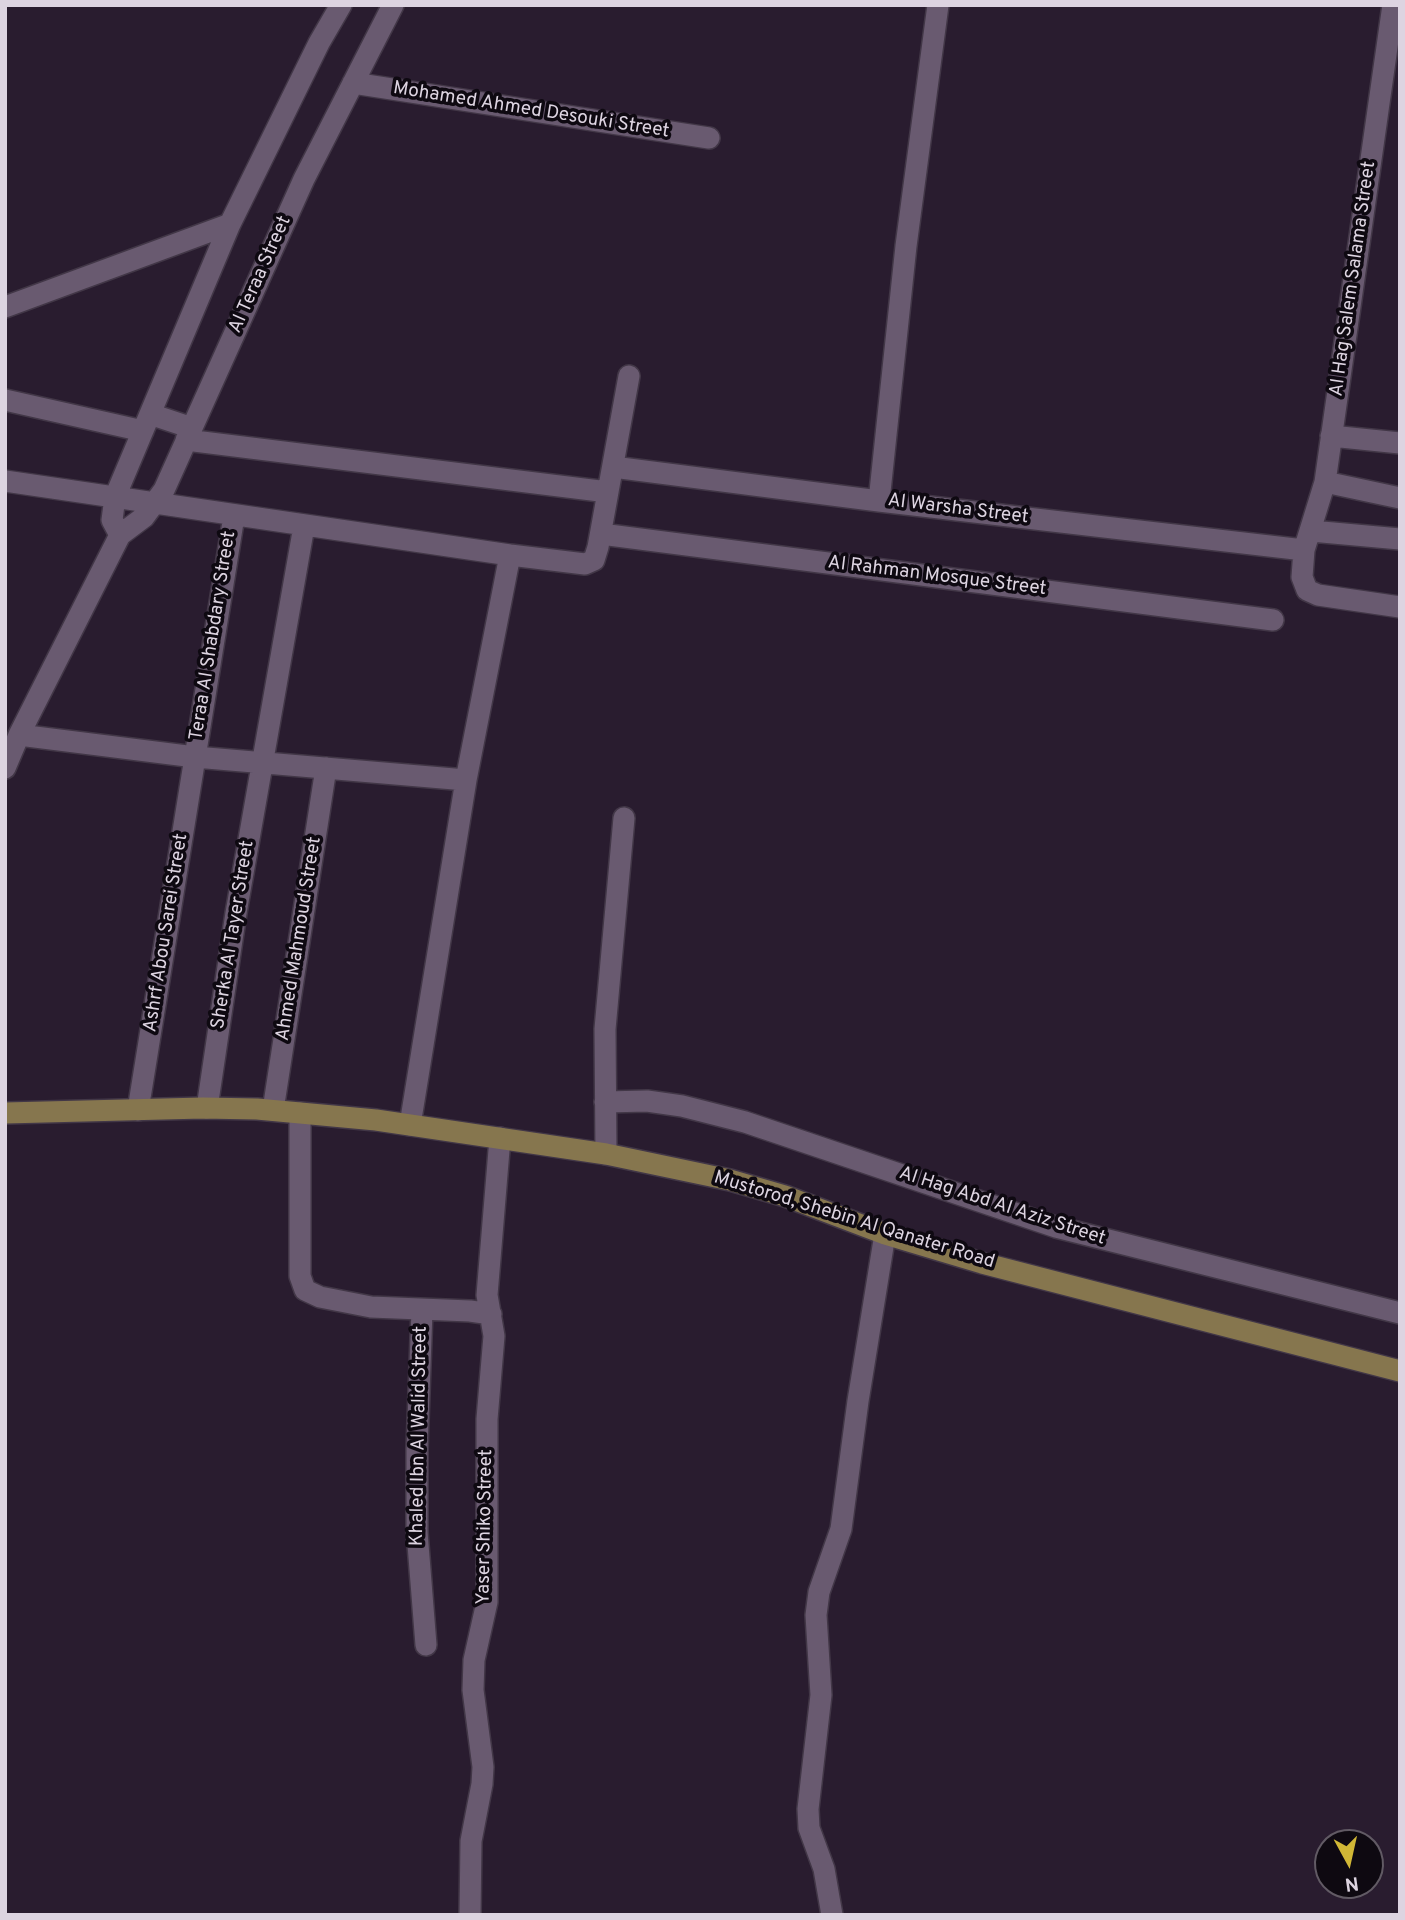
<!DOCTYPE html>
<html>
<head>
<meta charset="utf-8">
<style>
  body { margin:0 }
  #map { position:relative; width:1405px; height:1920px; overflow:hidden; background:#291c2f; font-family:Overpass,sans-serif }
  canvas { display:block }
  .frame { position:absolute; inset:0; border:7px solid #ddd4e1; pointer-events:none }
  .north { position:absolute; left:1314px; top:1829px; width:70px; height:70px; box-sizing:border-box; background:#0e0911; border:2px solid #615a64; border-radius:50%; rotate:172deg; font-size:19px; font-weight:700; line-height:28px; text-align:center; color:#ddd4e1 }
  .north::after { content:''; display:block; margin:auto; width:24px; height:32px; background:#d1b736; clip-path:polygon(50% 0,100% 100%,50% 72%,0 100%) }
</style>
</head>
<body>
<div id="map">
<canvas width="1405" height="1920"></canvas>
<div class="frame"></div>
<div class="north">N</div>
</div>
<script>
const ctx = document.querySelector('canvas').getContext('2d');
ctx.lineJoin = 'round';
function poly(rows) {
  const path = new Path2D();
  for (const r of rows) {
    path.moveTo(r[0], r[1]);
    for (let i = 2; i < r.length; i += 2) path.lineTo(r[i], r[i + 1]);
  }
  return path;
}
function strokePath(path, color, width, dash) {
  ctx.strokeStyle = color;
  ctx.lineWidth = width;
  ctx.lineCap = dash ? 'butt' : 'round';
  ctx.setLineDash(dash || []);
  ctx.stroke(path);
}
function label(font, color, halo, rows, align = 'center') {
  ctx.font = font + ' Overpass,sans-serif';
  ctx.lineWidth = 7;
  ctx.setLineDash([]);
  ctx.textBaseline = 'middle';
  ctx.strokeStyle = halo;
  ctx.fillStyle = color;
  for (const [text, x, y, turn = 0] of rows) {
    ctx.save();
    ctx.translate(x, y);
    ctx.rotate((+turn || 0) * Math.PI / 180);
    ctx.textAlign = isNaN(turn) ? turn : align;
    if (halo) ctx.strokeText(text, 0, 0);
    ctx.fillText(text, 0, 0);
    ctx.restore();
  }
}
const minor = poly([
  [1393,5,1325,482,1304,550,1302,577,1307,590,1318,595,1400,607],
  [353,83,709,138],
  [5,307,230,224],
  [5,400,143,431],
  [150,414,192,428],
  [1331,436,1400,443],
  [186,440,608,492],
  [613,467,879,501,1304,550],
  [5,481,510,555,585,564,594,560,598,547,629,376],
  [1325,482,1400,498],
  [879,501,906,246,938,5],
  [1311,531,1400,539],
  [601,534,1273,620],
  [120,535,112,520,115,497,230,224,319,43,341,5],
  [19,735,195,757,466,780],
  [5,768,19,735,120,535,144,517,164,490,304,179,393,5],
  [605,1102,647,1101,682,1106,745,1122,1056,1227,1400,1313],
  [207,1108,236,913,304,526],
  [138,1110,234,516],
  [273,1110,326,768],
  [300,1113,300,1276,305,1290,320,1297,371,1307,470,1311,491,1314],
  [410,1125,466,780,510,555],
  [606,1154,605,1029,624,818],
  [422,1310,417,1449,417,1532,426,1645],
  [470,1915,471,1841,482,1784,483,1767,473,1690,474,1660,487,1602,487,1419,494,1336,487,1295,500,1138],
  [832,1915,824,1869,809,1828,808,1809,821,1695,816,1615,819,1592,841,1529,858,1401,885,1234]
]);
const major = poly([
  [5,1113,203,1108,257,1109,376,1120,606,1154,730,1180,785,1196,885,1234,982,1263,1400,1371]
]);
strokePath(minor, '#423747', 24);
strokePath(major, '#423747', 24);
strokePath(minor, '#695a70', 21);
strokePath(major, '#86764e', 21);
label('19px', '#ddd4e1', '#0e0911', [
  ["Mohamed Ahmed Desouki Street",531,111,9],
  ["Al Teraa Street",261,275,-66],
  ["Al Hag Salem Salama Street",1354,279,-82],
  ["Al Warsha Street",958,510,7],
  ["Al Rahman Mosque Street",937,577,7],
  ["Teraa Al Shabdary Street",214,636,-81],
  ["Ashrf Abou Sarei Street",167,933,-81],
  ["Sherka Al Tayer Street",234,935,-81],
  ["Ahmed Mahmoud Street",300,939,-81],
  ["Al Hag Abd Al Aziz Street",1002,1207,18],
  ["Mustorod, Shebin Al Qanater Road",854,1221,17],
  ["Khaled Ibn Al Walid Street",420,1436,-89],
  ["Yaser Shiko Street",486,1527,-89]
]);
</script>
</body>
</html>
